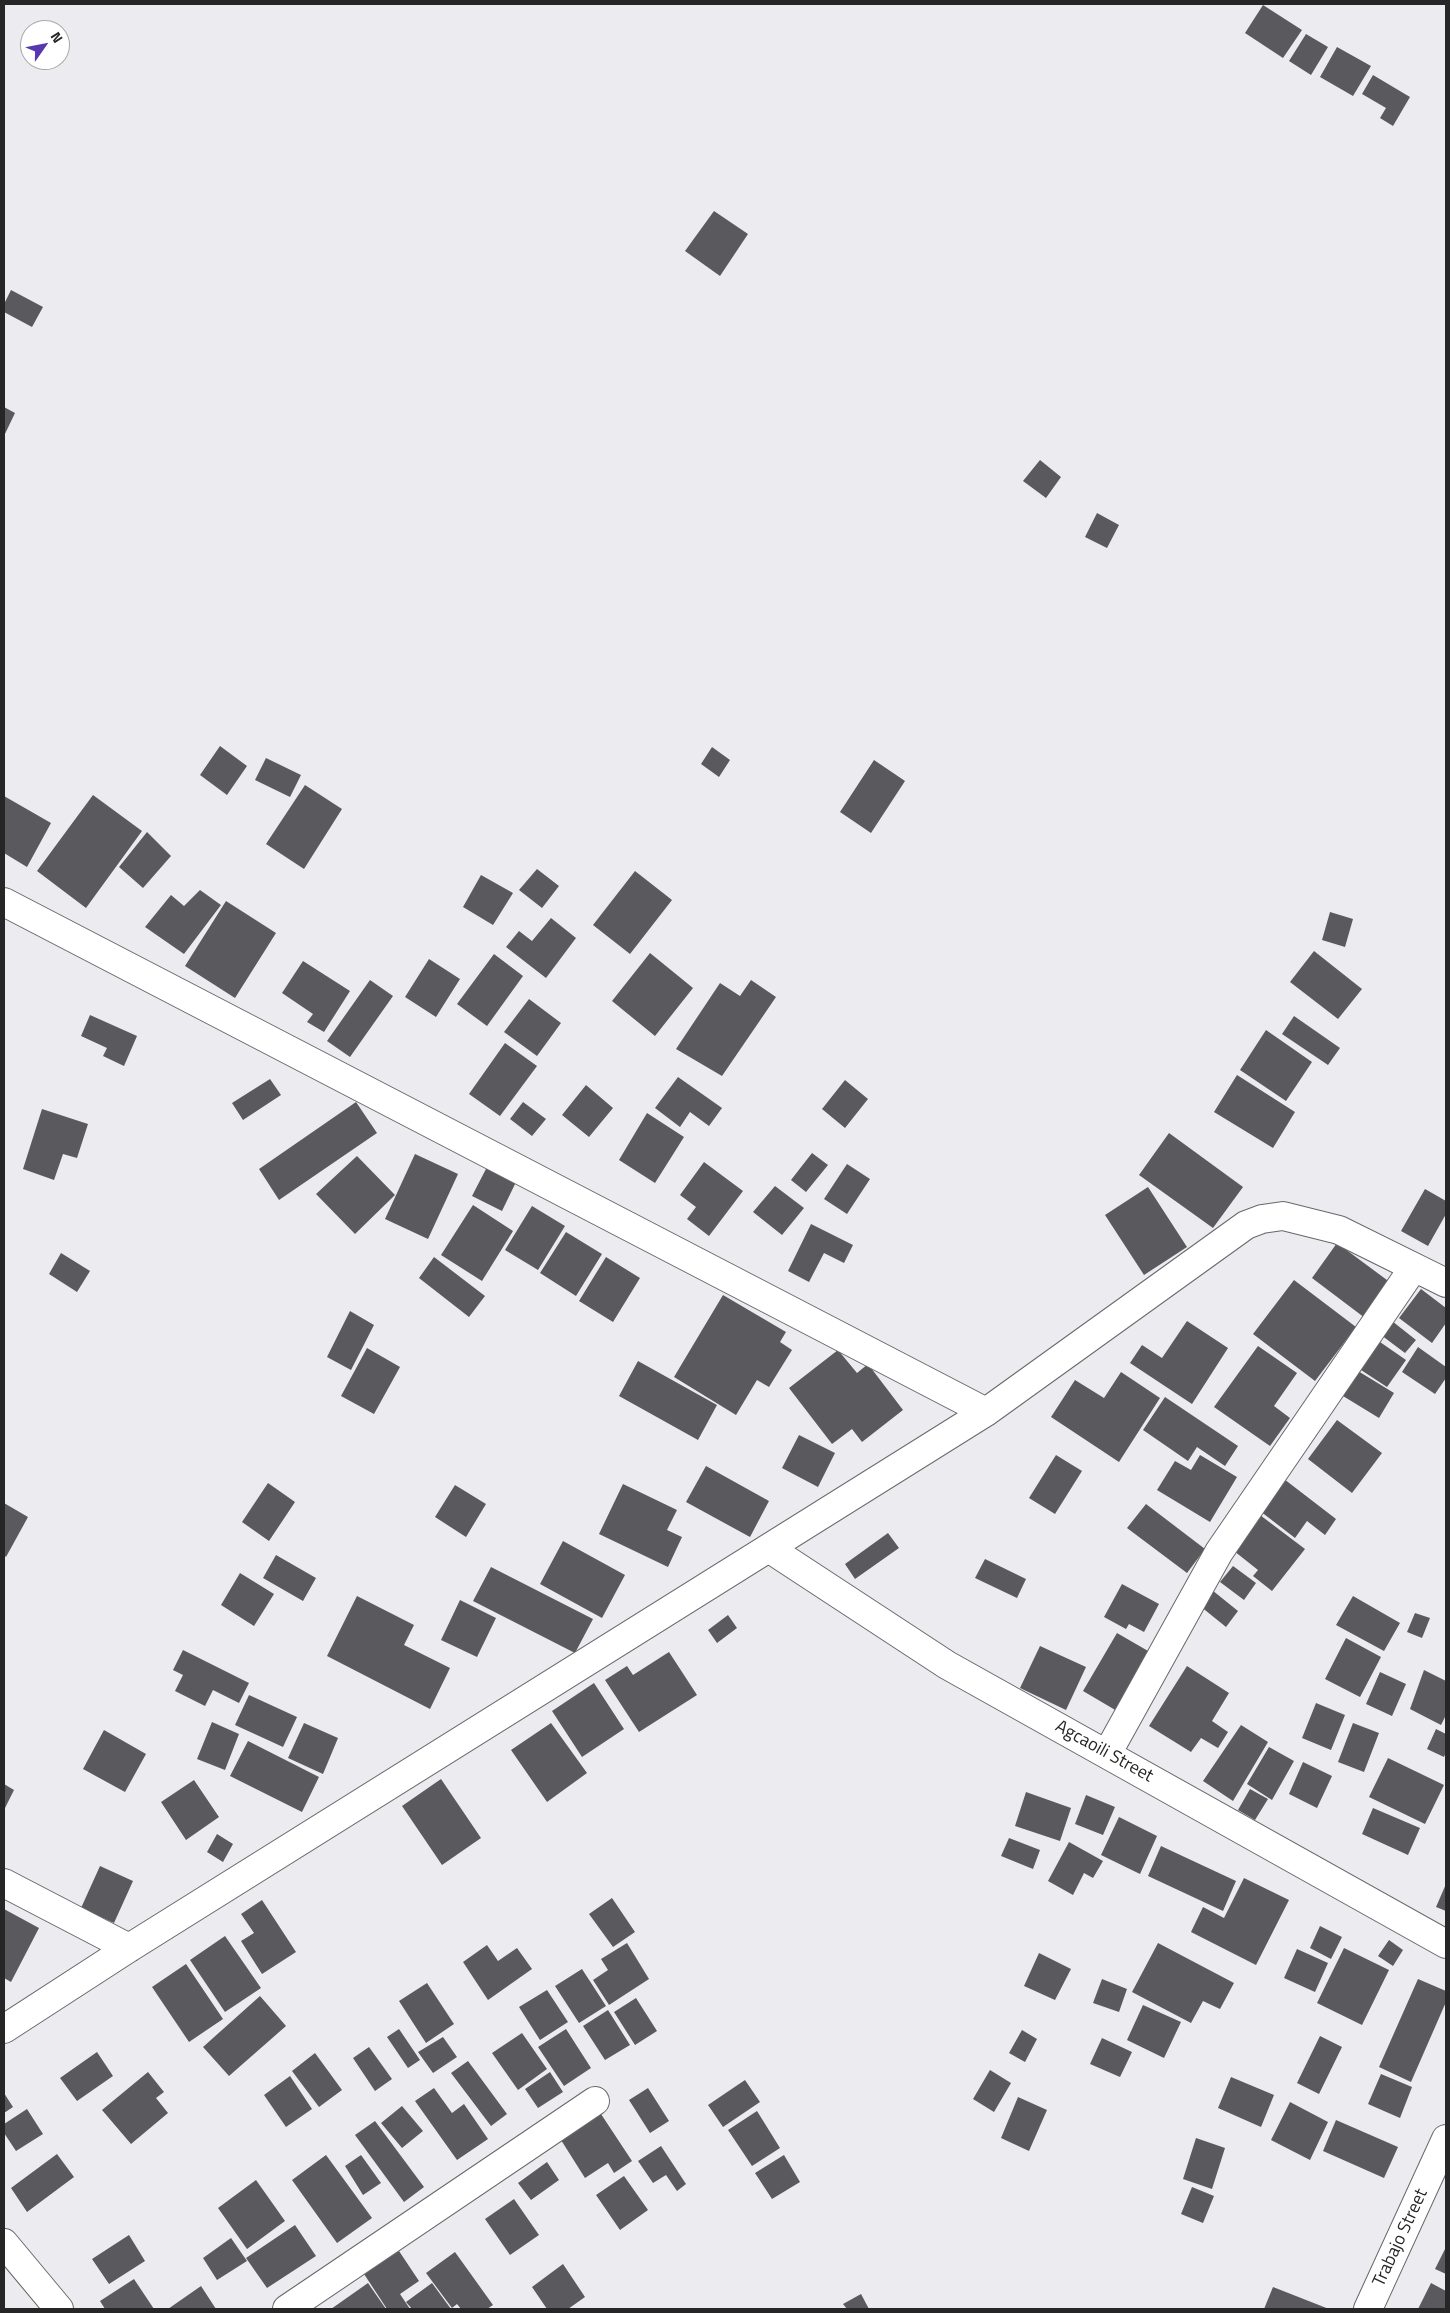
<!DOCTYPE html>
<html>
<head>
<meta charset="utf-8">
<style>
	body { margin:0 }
	#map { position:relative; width:1450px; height:2313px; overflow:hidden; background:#ececf0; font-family:"Titillium Web",sans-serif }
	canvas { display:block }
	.frame { position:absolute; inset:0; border:5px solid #262627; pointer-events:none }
	.north { position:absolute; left:20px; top:20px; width:50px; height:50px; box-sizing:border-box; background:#fff; border:1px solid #a8a8a9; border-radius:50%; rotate:57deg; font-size:14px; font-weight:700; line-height:20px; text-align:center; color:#262627 }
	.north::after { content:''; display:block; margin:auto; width:18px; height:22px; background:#5937af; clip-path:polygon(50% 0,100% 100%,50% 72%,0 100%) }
</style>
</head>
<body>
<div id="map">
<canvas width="1450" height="2313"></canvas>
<div class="frame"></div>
<div class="north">N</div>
</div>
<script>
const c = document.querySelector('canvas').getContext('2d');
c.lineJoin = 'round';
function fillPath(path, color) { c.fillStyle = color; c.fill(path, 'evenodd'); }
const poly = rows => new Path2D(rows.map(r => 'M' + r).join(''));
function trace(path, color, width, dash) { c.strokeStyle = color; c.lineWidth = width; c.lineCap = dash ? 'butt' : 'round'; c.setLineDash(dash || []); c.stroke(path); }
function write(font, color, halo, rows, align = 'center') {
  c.font = font + ' "Titillium Web",sans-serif'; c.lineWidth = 5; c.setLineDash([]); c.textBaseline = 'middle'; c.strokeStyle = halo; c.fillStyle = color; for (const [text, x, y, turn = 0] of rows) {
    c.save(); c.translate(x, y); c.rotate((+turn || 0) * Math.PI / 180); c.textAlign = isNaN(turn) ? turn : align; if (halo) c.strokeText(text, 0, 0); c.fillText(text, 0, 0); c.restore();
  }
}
fillPath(poly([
	[1263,5,1302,30,1283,58,1245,33],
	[1306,34,1328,47,1311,75,1289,61],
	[1337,47,1371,66,1353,96,1320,77],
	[1373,75,1410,97,1393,126,1380,118,1386,108,1362,94],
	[714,211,748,234,720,276,685,251],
	[11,290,43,307,32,327,4,312,4,304],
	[4,407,15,413,4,436],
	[1040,460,1061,477,1046,498,1023,481],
	[1097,513,1119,525,1107,548,1085,537],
	[220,746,247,766,227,795,200,775],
	[712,747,730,760,719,777,701,764],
	[266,758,301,775,290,797,255,780],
	[874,760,905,781,871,833,840,812],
	[305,785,342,809,304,869,266,844],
	[93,795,142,831,86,908,37,871],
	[4,796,51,823,27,867,4,853],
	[147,832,171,856,143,888,119,867],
	[537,869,559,886,542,908,519,890],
	[635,871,672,900,630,954,593,925],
	[481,875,513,893,493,925,463,907],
	[200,890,221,905,184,954,145,927,171,895,184,906],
	[226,901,276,933,235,998,185,966],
	[1330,912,1353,919,1345,947,1322,940],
	[551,918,576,938,546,978,506,947,519,931,532,941],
	[1314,951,1362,989,1338,1019,1290,982],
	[650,953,693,988,655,1036,612,1001],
	[494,954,523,976,487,1026,457,1004],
	[429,959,460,979,436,1017,405,997],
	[303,961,350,991,324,1032,307,1022,313,1014,282,993],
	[370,980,393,996,350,1057,327,1041],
	[751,980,776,997,722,1076,676,1049,720,983,740,996],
	[529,999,561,1023,537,1056,504,1032],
	[90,1015,137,1036,124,1066,103,1056,107,1048,81,1036],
	[1294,1016,1340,1048,1328,1065,1282,1034],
	[1266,1030,1312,1062,1286,1101,1240,1070],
	[505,1043,537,1066,500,1116,469,1094],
	[1237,1075,1295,1112,1273,1148,1214,1112],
	[678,1077,722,1108,709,1126,690,1112,680,1127,655,1108],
	[270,1079,281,1095,243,1120,232,1103],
	[845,1080,868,1099,845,1128,822,1109],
	[586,1085,613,1108,589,1137,562,1115],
	[356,1102,377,1133,279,1200,259,1169],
	[523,1102,546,1119,532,1136,510,1119],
	[42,1109,88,1124,77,1158,63,1154,54,1180,23,1169],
	[647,1113,684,1137,655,1183,619,1160],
	[1169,1133,1243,1187,1213,1228,1139,1175],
	[812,1153,828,1165,806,1192,791,1180],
	[415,1154,458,1174,428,1239,385,1219],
	[357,1156,395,1195,355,1234,316,1194],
	[704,1162,743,1191,709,1236,687,1219,696,1207,680,1195],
	[847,1164,870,1179,847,1214,824,1199],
	[487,1167,516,1182,502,1211,472,1196],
	[775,1186,804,1208,782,1235,753,1212],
	[1148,1187,1187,1247,1144,1275,1105,1215],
	[1425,1189,1446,1201,1446,1214,1428,1246,1401,1231],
	[473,1205,513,1231,482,1281,441,1255],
	[532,1206,565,1226,538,1270,505,1250],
	[811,1224,853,1245,844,1263,824,1253,809,1282,788,1271],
	[566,1232,602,1254,576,1296,540,1273],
	[1337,1243,1391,1283,1365,1318,1312,1278],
	[61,1253,90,1271,77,1292,49,1274],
	[434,1257,485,1296,469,1317,419,1278],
	[606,1257,640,1278,613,1322,579,1301],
	[1294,1280,1356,1327,1315,1381,1253,1334],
	[1421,1289,1446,1308,1446,1323,1432,1343,1399,1318],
	[723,1295,786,1332,780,1342,792,1350,769,1387,757,1380,736,1415,674,1377],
	[350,1311,374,1325,351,1370,327,1357],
	[1187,1321,1228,1348,1192,1404,1130,1363,1142,1345,1162,1358],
	[1392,1321,1416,1340,1405,1353,1381,1335],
	[1380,1342,1406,1360,1387,1387,1361,1370],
	[1258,1346,1297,1373,1274,1406,1290,1418,1270,1446,1214,1407],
	[1418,1347,1446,1367,1446,1378,1435,1394,1402,1372],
	[367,1348,400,1367,374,1414,341,1396],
	[838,1350,857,1373,868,1364,903,1410,862,1442,852,1429,832,1444,789,1388],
	[638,1361,717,1405,698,1440,619,1396],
	[1358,1371,1394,1393,1379,1418,1343,1396],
	[1121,1372,1160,1398,1119,1462,1051,1417,1075,1380,1104,1398],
	[1165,1397,1238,1446,1225,1466,1197,1447,1188,1461,1143,1430],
	[1337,1420,1382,1453,1352,1493,1308,1459],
	[799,1435,835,1453,818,1487,782,1468],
	[1056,1455,1082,1471,1055,1514,1029,1498],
	[1200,1455,1237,1477,1210,1522,1157,1490,1175,1461,1191,1470],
	[706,1466,769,1501,750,1537,686,1502],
	[1284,1479,1336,1519,1325,1535,1307,1521,1295,1538,1260,1511],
	[268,1483,295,1502,269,1541,242,1522],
	[623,1484,677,1510,667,1530,682,1537,668,1567,599,1534],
	[455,1485,486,1504,466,1537,435,1517],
	[4,1503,28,1517,6,1557,4,1555],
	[1146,1504,1205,1549,1187,1573,1127,1528],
	[1256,1512,1305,1549,1272,1591,1253,1576,1258,1570,1229,1547],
	[888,1533,899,1548,855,1579,845,1564],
	[563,1541,625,1575,602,1618,540,1584],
	[276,1555,316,1578,303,1601,263,1578],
	[985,1559,1026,1579,1017,1598,975,1578],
	[1233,1566,1256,1583,1244,1600,1220,1582],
	[491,1567,593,1619,575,1653,473,1601],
	[240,1573,274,1594,254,1626,221,1605],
	[1122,1584,1159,1604,1144,1632,1129,1624,1126,1629,1104,1617],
	[1212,1590,1238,1611,1226,1627,1200,1606],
	[357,1596,414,1625,404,1645,450,1668,430,1709,327,1656],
	[1353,1596,1400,1623,1384,1651,1336,1625],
	[460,1600,496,1618,477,1657,441,1640],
	[1415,1613,1430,1618,1422,1638,1407,1632],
	[728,1615,737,1628,717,1643,708,1630],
	[1117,1633,1155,1655,1122,1714,1083,1691],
	[1346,1638,1381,1657,1360,1697,1325,1679],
	[1040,1646,1086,1667,1066,1710,1020,1688],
	[183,1650,249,1683,239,1703,213,1690,205,1706,175,1691,183,1675,173,1670],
	[669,1652,697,1695,639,1732,605,1680,627,1666,633,1675],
	[1187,1666,1229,1693,1212,1721,1228,1732,1218,1748,1201,1738,1191,1752,1149,1726],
	[1424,1670,1446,1681,1446,1715,1441,1725,1410,1709],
	[1380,1672,1406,1684,1392,1716,1366,1704],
	[594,1683,624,1729,582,1757,552,1711],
	[249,1695,297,1717,283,1747,235,1725],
	[1316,1703,1345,1715,1331,1750,1302,1738],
	[212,1722,239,1734,225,1770,197,1759],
	[304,1723,338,1738,323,1774,288,1758],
	[551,1723,587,1773,547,1802,511,1750],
	[1353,1723,1379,1733,1364,1772,1338,1762],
	[1241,1725,1268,1742,1233,1801,1203,1781],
	[1436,1729,1446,1734,1446,1752,1444,1757,1427,1749],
	[104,1730,146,1754,125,1792,83,1769],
	[248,1741,319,1777,302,1812,230,1776],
	[1269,1747,1294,1761,1272,1800,1247,1784],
	[1388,1758,1444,1785,1425,1824,1369,1797],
	[1303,1762,1332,1776,1317,1808,1289,1794],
	[441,1779,481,1838,442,1865,402,1806],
	[194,1780,219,1817,186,1840,161,1802],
	[4,1784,14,1790,4,1810],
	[1250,1789,1268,1799,1255,1820,1238,1810],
	[1026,1792,1071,1808,1060,1841,1015,1826],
	[1086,1795,1115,1807,1103,1835,1075,1824],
	[1373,1808,1420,1828,1408,1855,1362,1834],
	[1119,1817,1157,1836,1140,1874,1101,1855],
	[217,1834,233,1844,223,1862,207,1852],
	[1009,1838,1040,1850,1033,1869,1001,1856],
	[1069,1842,1103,1861,1093,1878,1084,1873,1073,1895,1048,1881],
	[1161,1846,1236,1881,1223,1911,1148,1876],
	[100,1866,133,1881,114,1923,81,1908],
	[1244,1878,1289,1900,1256,1965,1191,1932,1203,1907,1224,1918],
	[1446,1884,1446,1911,1436,1907],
	[612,1898,635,1932,613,1947,589,1914],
	[262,1900,296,1952,262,1974,241,1941,254,1933,241,1914],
	[4,1909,39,1928,11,1982,4,1978],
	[1320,1926,1342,1937,1331,1959,1310,1948],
	[225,1936,261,1988,225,2012,190,1960],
	[1389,1940,1403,1950,1393,1966,1378,1956],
	[627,1943,649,1979,609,2005,593,1980,608,1970,601,1959],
	[1158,1943,1234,1983,1220,2009,1203,2001,1191,2023,1132,1992],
	[487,1945,498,1961,517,1948,532,1969,488,2000,463,1962],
	[1344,1948,1389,1970,1362,2025,1317,2003],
	[1297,1949,1328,1963,1315,1992,1284,1978],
	[1039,1953,1071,1969,1055,2000,1024,1986],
	[186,1964,223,2019,189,2042,152,1987],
	[582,1969,606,2006,579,2023,555,1986],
	[1102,1979,1127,1989,1119,2012,1093,2003],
	[1418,1979,1446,1991,1446,2002,1411,2082,1379,2067],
	[427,1983,454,2024,426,2043,399,2001],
	[547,1990,568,2022,540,2040,519,2007],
	[260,1996,286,2026,229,2076,203,2047],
	[636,1998,657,2031,635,2045,614,2012],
	[1143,2005,1181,2022,1164,2058,1127,2040],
	[608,2010,630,2045,605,2060,583,2026],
	[399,2029,420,2060,408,2068,387,2037],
	[566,2029,591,2068,564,2086,538,2047],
	[1022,2030,1037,2039,1025,2062,1009,2053],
	[522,2033,547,2069,518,2090,492,2053],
	[1320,2036,1342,2047,1319,2094,1297,2083],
	[443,2037,457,2057,433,2073,418,2052],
	[1102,2038,1132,2052,1120,2077,1090,2064],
	[369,2047,392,2079,375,2091,353,2058],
	[97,2052,113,2076,77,2101,60,2078],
	[315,2053,342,2090,319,2107,292,2071],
	[468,2061,507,2114,491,2126,451,2073],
	[990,2070,1011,2083,994,2112,973,2099],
	[148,2072,164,2092,156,2098,168,2113,131,2144,102,2110],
	[550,2072,563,2092,538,2108,525,2089],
	[1381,2074,1412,2087,1400,2118,1368,2104],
	[290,2076,312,2109,286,2127,264,2095],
	[1231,2077,1274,2095,1261,2127,1218,2108],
	[745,2080,760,2102,723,2127,708,2105],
	[434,2088,452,2113,464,2104,488,2139,457,2160,415,2101],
	[648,2088,669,2121,650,2133,629,2100],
	[4,2093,13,2107,4,2113],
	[1018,2097,1047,2110,1029,2151,1001,2138],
	[1290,2102,1328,2122,1310,2160,1271,2140],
	[402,2106,423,2131,402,2148,381,2123],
	[27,2109,43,2134,16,2151,4,2133,4,2124],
	[757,2111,780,2148,752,2166,728,2130],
	[601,2114,632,2161,614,2173,608,2163,585,2178,561,2140],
	[1336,2120,1398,2147,1384,2178,1323,2151],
	[375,2121,424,2187,404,2202,355,2135],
	[1196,2138,1225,2148,1212,2189,1183,2179],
	[661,2146,686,2184,677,2191,666,2175,653,2183,638,2161],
	[57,2154,74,2177,27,2212,11,2188],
	[326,2155,372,2218,337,2243,292,2180],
	[361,2155,381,2183,363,2195,345,2166],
	[784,2155,800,2182,772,2199,755,2173],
	[547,2162,559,2180,531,2200,518,2183],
	[624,2176,648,2210,620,2230,596,2195],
	[256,2180,285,2221,247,2249,218,2208],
	[1192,2187,1214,2196,1203,2223,1181,2214],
	[514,2199,539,2235,510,2255,485,2219],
	[295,2225,316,2256,267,2288,246,2258],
	[129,2235,145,2261,109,2284,92,2259],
	[231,2238,247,2261,217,2280,203,2258],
	[1446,2247,1446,2274,1435,2269],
	[399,2251,419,2281,400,2294,410,2309,387,2309,364,2274],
	[455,2252,493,2305,487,2309,461,2309,457,2304,452,2308,426,2273],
	[563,2264,585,2297,568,2309,547,2309,532,2287],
	[134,2279,154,2309,105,2309,100,2301],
	[368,2283,386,2309,331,2309],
	[432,2283,451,2309,412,2309,406,2302],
	[1431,2283,1446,2291,1446,2309,1418,2309],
	[201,2286,216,2309,168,2309],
	[1273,2287,1329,2309,1264,2309],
	[861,2294,869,2309,847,2309,843,2304]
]), '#5a595d');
const minor = poly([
	[4,902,986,1412],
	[770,1549,947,1665,1446,1944],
	[1107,1754,1219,1552,1414,1267],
	[4,1883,129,1948],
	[4,2029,129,1948,986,1412,1246,1225,1262,1219,1283,1216,1339,1230,1446,1283],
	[4,2243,59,2309],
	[287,2309,595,2101],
	[1368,2309,1446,2139]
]);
trace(minor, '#68686b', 30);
trace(minor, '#fff', 28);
write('18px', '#262627', '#fff', [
	["Agcaoili Street",1104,1752,29],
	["Trabajo Street",1401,2238,-65]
]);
</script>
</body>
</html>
